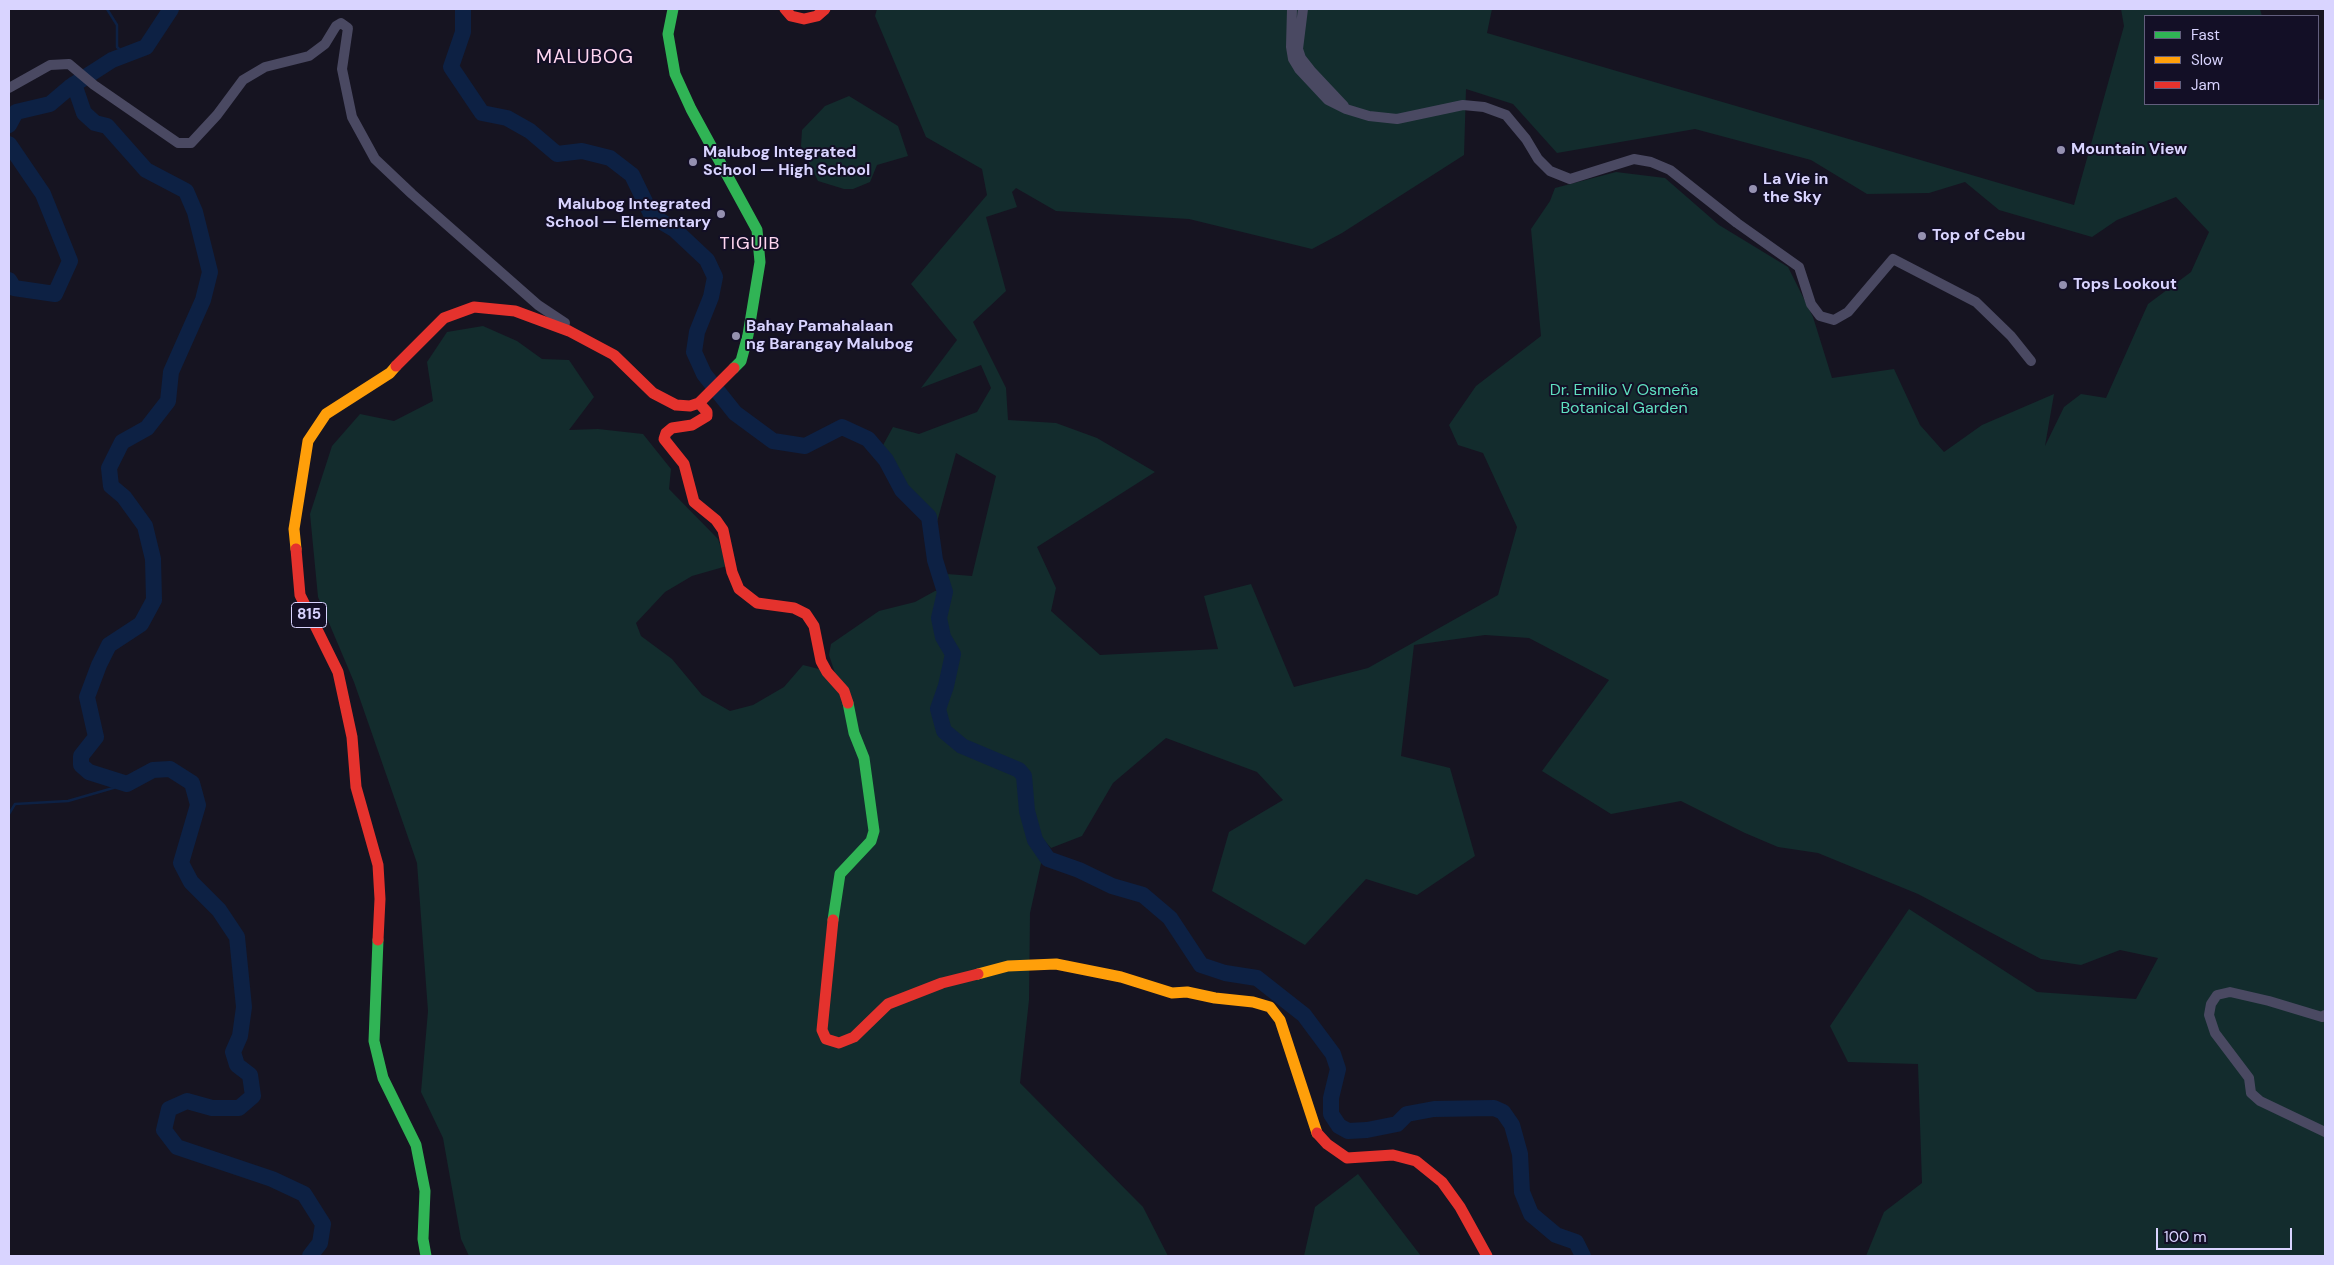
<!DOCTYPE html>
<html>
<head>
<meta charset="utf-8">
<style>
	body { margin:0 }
	#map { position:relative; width:2334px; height:1265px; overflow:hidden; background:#161421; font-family:"DM Sans",sans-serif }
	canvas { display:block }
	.frame { position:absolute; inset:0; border:10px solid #d9d4ff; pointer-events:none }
	.legend { position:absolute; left:2144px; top:15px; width:175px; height:90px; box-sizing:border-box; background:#130f26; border:1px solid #625e7d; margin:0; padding:6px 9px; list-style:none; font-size:15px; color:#d9d4ff }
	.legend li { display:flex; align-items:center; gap:10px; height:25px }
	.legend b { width:25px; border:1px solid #625e7d }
	.scale { position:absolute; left:2156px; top:1228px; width:136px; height:22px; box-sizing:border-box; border:2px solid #d9d4ff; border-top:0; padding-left:6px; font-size:15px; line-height:18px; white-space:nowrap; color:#d9d4ff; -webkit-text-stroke:4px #130f26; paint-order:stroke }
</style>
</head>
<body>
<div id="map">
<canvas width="2334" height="1265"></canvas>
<div class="frame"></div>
<ul class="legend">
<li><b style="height:6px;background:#30b455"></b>Fast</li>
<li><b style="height:6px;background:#ff9f0a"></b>Slow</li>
<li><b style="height:6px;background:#e5322d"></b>Jam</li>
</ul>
<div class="scale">100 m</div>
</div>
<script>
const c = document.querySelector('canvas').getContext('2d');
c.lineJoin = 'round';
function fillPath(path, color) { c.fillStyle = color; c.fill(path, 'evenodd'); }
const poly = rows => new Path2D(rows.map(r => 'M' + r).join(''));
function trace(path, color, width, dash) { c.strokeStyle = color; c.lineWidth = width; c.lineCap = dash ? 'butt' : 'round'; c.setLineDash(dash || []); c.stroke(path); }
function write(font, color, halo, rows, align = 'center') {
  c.font = font + ' "DM Sans",sans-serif'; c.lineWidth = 4; c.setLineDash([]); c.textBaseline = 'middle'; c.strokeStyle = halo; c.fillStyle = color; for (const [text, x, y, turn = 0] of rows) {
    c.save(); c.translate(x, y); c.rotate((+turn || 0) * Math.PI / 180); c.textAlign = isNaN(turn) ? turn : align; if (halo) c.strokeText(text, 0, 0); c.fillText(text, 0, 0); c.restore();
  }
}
fillPath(poly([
	[877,9,1492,9,1487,33,2074,205,2124,26,2121,9,2260,9,2262,16,2145,16,2145,104,2318,104,2318,99,2325,100,2325,1256,1866,1256,1884,1212,1922,1183,1918,1064,1848,1062,1830,1026,1909,909,2037,992,2136,999,2158,958,2120,950,2081,965,2041,959,1918,894,1818,853,1778,847,1745,833,1681,801,1611,814,1542,771,1609,680,1529,638,1485,635,1414,645,1401,756,1450,768,1475,856,1417,895,1366,879,1305,945,1212,891,1229,832,1283,800,1257,772,1166,738,1113,783,1082,836,1051,848,1042,838,1035,825,1029,776,1020,766,963,739,948,728,943,716,953,684,959,653,948,636,945,617,951,590,947,574,972,576,996,476,956,453,937,522,905,488,894,460,882,447,893,427,919,434,977,412,991,388,981,365,921,388,957,340,911,284,987,195,982,169,926,137,875,16],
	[1466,89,1513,104,1557,153,1695,129,1811,160,1867,194,1929,193,1965,182,1999,210,2092,237,2117,220,2176,197,2209,232,2191,272,2148,304,2106,398,2081,394,2064,407,2045,446,2054,394,1982,425,1944,452,1920,425,1894,369,1832,378,1813,317,1788,267,1719,225,1665,178,1616,172,1555,188,1550,201,1531,229,1541,336,1476,386,1449,425,1458,445,1483,453,1517,527,1498,595,1368,668,1294,687,1251,584,1204,596,1218,649,1100,655,1051,611,1056,588,1037,547,1155,472,1097,438,1056,423,1008,420,1006,388,973,322,1006,291,986,217,1017,207,1012,192,1016,188,1056,211,1189,219,1312,249,1342,233,1464,155],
	[849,96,898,126,908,156,877,165,870,182,853,189,844,189,818,181,801,146,802,130,825,106],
	[483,326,517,341,542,359,569,360,594,397,569,430,598,429,643,434,671,469,669,489,718,539,727,566,692,576,665,592,636,623,641,636,672,659,702,695,730,711,753,705,784,687,803,665,835,673,829,655,831,644,879,611,915,602,935,591,942,591,936,619,938,640,950,655,934,709,941,732,962,747,1004,769,1017,772,1021,776,1023,811,1031,835,1042,859,1030,913,1029,1000,1020,1083,1143,1207,1168,1256,469,1256,461,1239,443,1138,421,1092,428,1011,417,863,354,682,318,597,310,514,332,446,360,414,394,421,433,401,427,362,447,332],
	[1358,1174,1421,1256,1304,1256,1315,1207]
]), '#132c2d');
trace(poly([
	[107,9,117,25,117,47,125,55],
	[9,814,15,804,68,801,127,784]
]), '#0d2144', 2.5);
trace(poly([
	[463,9,463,32,451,67,482,113,507,118,530,131,557,154,582,151,610,158,632,175,652,216,674,229,707,260,715,277,711,297,697,332,694,352,704,374,735,413,773,441,805,446,842,427,868,439,886,460,902,490,929,517,935,560,945,592,939,618,943,637,953,654,946,686,938,709,944,731,962,746,1019,770,1024,776,1027,811,1035,840,1048,859,1079,870,1112,886,1143,895,1170,918,1201,965,1225,973,1257,978,1304,1015,1333,1054,1338,1069,1331,1098,1331,1114,1339,1126,1348,1131,1367,1130,1397,1124,1407,1114,1434,1109,1494,1108,1503,1112,1512,1125,1520,1154,1522,1192,1531,1214,1556,1235,1576,1242,1583,1256],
	[74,84,84,113,95,123,107,126,146,170,186,191,195,212,210,272,203,300,171,372,168,401,147,428,122,442,109,468,111,486,124,497,145,526,153,559,154,600,141,624,109,645,99,665,87,697,96,737,81,756,81,765,89,772,127,784,153,770,170,769,192,783,198,805,181,863,191,882,219,910,237,937,244,1007,240,1036,233,1052,237,1065,250,1075,253,1096,239,1108,212,1108,187,1101,169,1109,164,1130,177,1147,272,1179,304,1194,323,1224,320,1243,310,1256],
	[9,125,16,112,50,104,70,87,112,60,146,47,171,9],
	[9,144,43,194,70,261,55,294,14,288,9,280]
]), '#0d2144', 16);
trace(poly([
	[1292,9,1291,47,1293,59,1299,69,1328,100,1346,109,1369,116,1397,119,1463,105,1484,107,1506,115,1526,139,1538,159,1550,171,1570,179,1634,159,1651,162,1670,170,1737,223,1799,267,1811,304,1820,316,1834,320,1848,312,1893,259,1976,302,2011,336,2031,361],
	[1303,9,1298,49,1301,58,1312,72,1344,106],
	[9,88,50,65,69,64,94,85,178,143,191,143,217,115,243,80,265,67,309,56,325,44,336,26,341,23,348,28,342,69,352,117,375,159,412,194,538,305,565,323],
	[2325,1015,2322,1017,2269,1001,2230,992,2217,995,2211,1004,2209,1015,2215,1033,2249,1078,2251,1093,2260,1101,2325,1132]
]), '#4a4962', 10);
trace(poly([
	[673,9,668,34,675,74,691,109,757,230,760,262,748,335,741,361,734,368],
	[833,920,840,874,871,841,874,831,864,758,854,733,848,703],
	[378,940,374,1041,383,1078,416,1145,425,1191,423,1239,426,1256]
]), '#30b455', 11);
trace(poly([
	[296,549,294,529,308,441,326,414,390,373,396,366],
	[978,974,1008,966,1056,964,1121,977,1172,993,1187,992,1215,998,1253,1002,1270,1007,1280,1020,1317,1133]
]), '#ff9f0a', 11);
trace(poly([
	[785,9,791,16,804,19,817,16,825,9],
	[396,366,444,318,474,307,515,311,569,331,614,355,653,393,676,405,690,406,699,403,734,368],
	[699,403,707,412,707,416,692,425,672,428,666,433,664,439,684,464,694,502,716,520,723,530,732,572,739,589,757,603,794,608,806,614,814,626,821,661,827,672,844,691,848,703],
	[296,549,300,595,338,672,352,737,356,787,378,865,380,899,378,940],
	[833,920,822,1030,826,1039,839,1043,854,1037,888,1004,942,983,978,974],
	[1317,1133,1327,1144,1347,1158,1393,1155,1416,1161,1442,1182,1460,1207,1487,1256]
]), '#e5322d', 11);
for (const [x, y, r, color] of [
	[2061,150,5,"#9591b1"],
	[693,162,5,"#9591b1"],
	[1753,189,5,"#9591b1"],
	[721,214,5,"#9591b1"],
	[1922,236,5,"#9591b1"],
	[2063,285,5,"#9591b1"],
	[736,336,5,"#9591b1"]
]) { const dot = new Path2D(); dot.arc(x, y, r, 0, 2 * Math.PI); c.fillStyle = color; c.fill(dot); trace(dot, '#130f26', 2); }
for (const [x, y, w] of [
	[309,615,35]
]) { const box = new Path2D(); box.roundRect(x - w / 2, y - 12.5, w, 25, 4); c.fillStyle = '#130f26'; c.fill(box); trace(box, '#d9d4ff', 1); }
write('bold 15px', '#d9d4ff', null, [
	["815",309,615]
]);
write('bold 16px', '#d9d4ff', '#130f26', [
	["Mountain View",2071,150],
	["Malubog Integrated",703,153],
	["School — High School",703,171],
	["La Vie in",1763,180],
	["the Sky",1763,198],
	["Malubog Integrated",711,205,"right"],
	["School — Elementary",711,223,"right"],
	["Top of Cebu",1932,236],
	["Tops Lookout",2073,285],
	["Bahay Pamahalaan",746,327],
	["ng Barangay Malubog",746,345]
], 'left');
write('16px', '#5fe0c0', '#130f26', [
	["Dr. Emilio V Osmeña",1624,391],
	["Botanical Garden",1624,409]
]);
c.letterSpacing = '1px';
write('18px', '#ffd6f0', '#130f26', [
	["TIGUIB",750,244]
]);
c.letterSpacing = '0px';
c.letterSpacing = '1px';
write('19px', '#ffd6f0', '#130f26', [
	["MALUBOG",585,58]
]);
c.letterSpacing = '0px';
</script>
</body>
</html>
